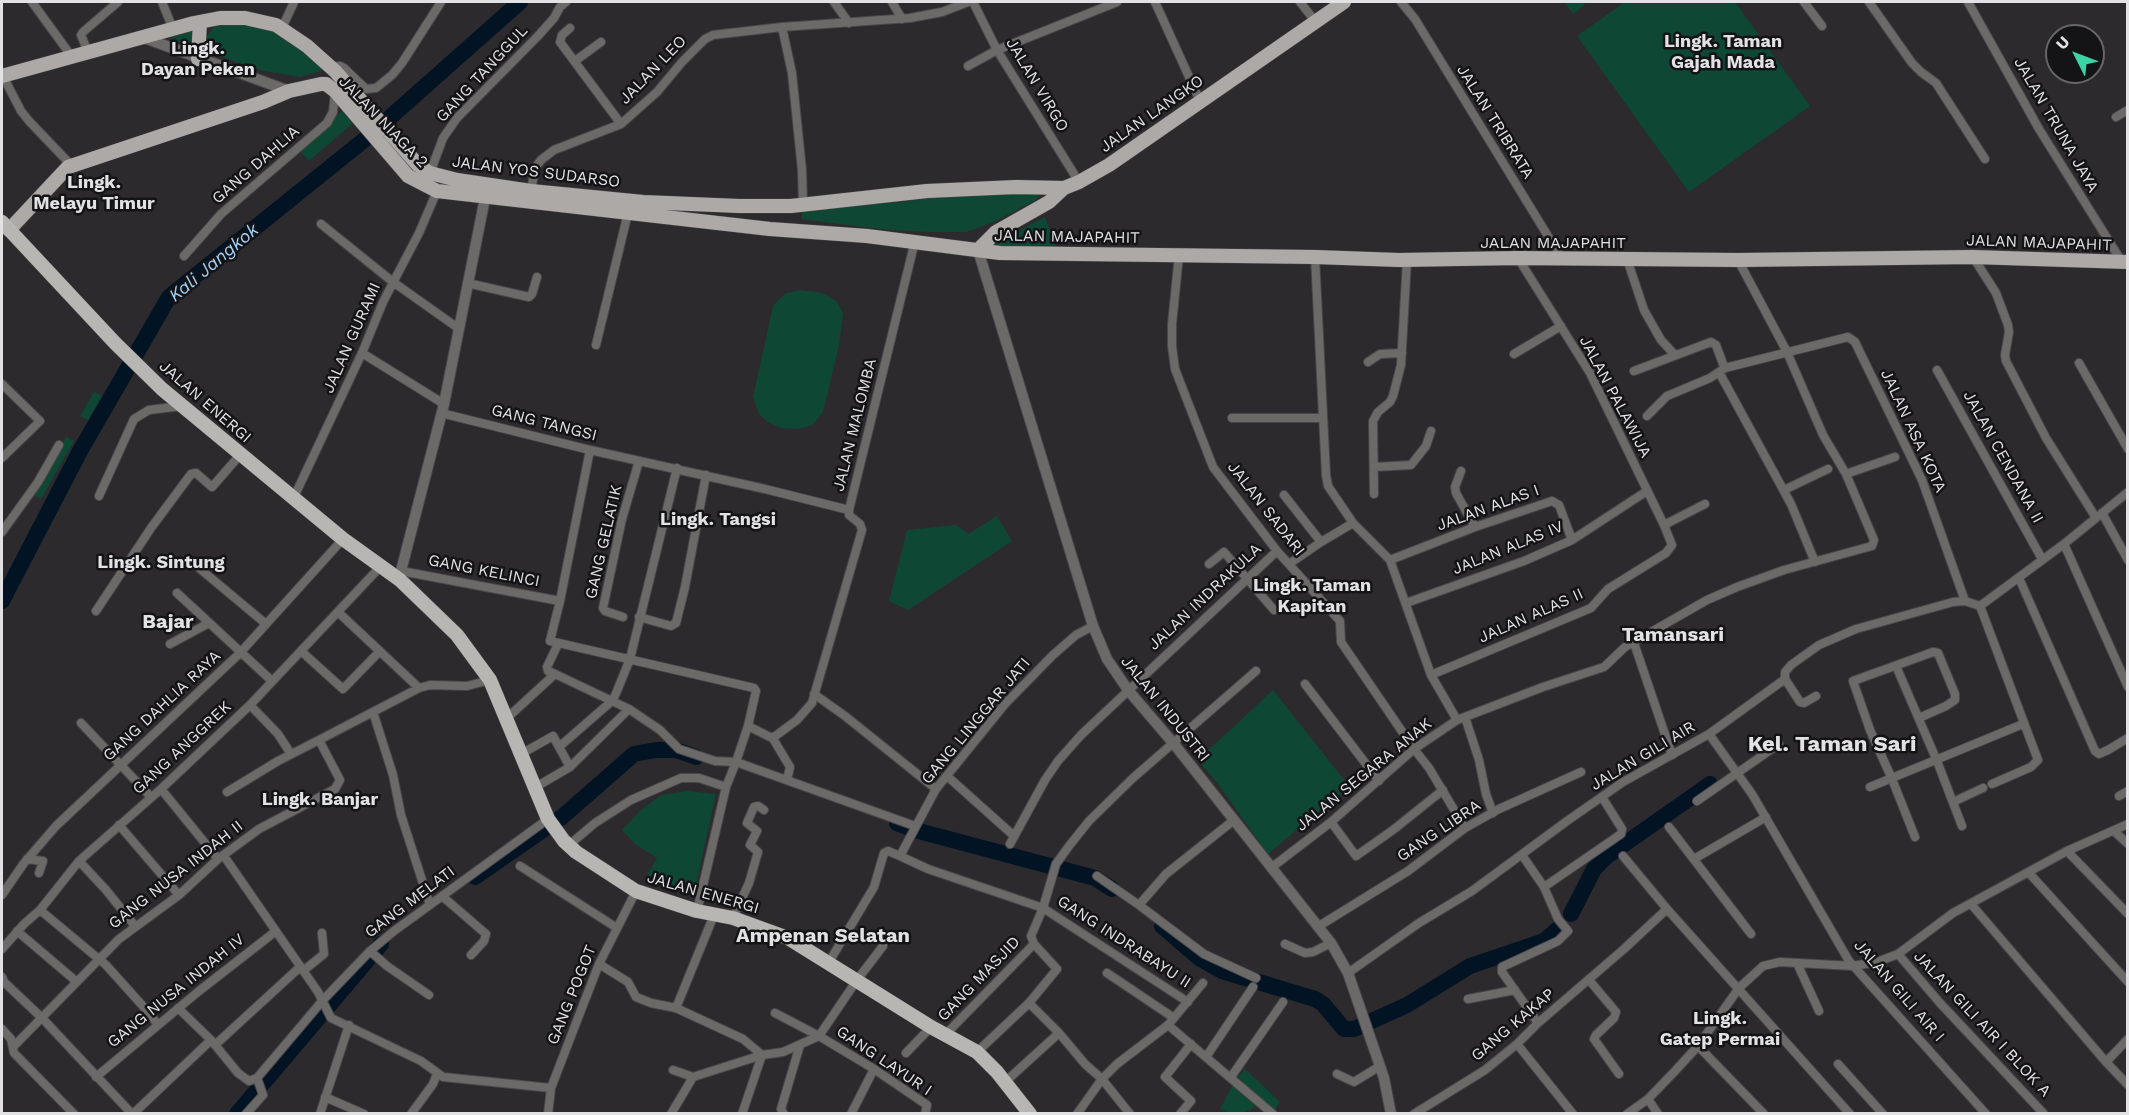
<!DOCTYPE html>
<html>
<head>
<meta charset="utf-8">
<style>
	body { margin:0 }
	#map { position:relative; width:2129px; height:1115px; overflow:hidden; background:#2c2a2d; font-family:"Work Sans",sans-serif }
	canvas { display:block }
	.frame { position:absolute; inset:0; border:3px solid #e2e1e3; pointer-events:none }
	.north { position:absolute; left:2045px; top:24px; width:60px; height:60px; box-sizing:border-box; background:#141315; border:2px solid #666567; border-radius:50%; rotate:312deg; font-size:16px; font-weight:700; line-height:24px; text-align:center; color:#e2e1e3 }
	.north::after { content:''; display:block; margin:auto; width:21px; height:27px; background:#3cd4a4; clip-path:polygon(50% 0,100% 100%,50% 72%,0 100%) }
</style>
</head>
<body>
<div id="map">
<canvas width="2129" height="1115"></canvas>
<div class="frame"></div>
<div class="north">U</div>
</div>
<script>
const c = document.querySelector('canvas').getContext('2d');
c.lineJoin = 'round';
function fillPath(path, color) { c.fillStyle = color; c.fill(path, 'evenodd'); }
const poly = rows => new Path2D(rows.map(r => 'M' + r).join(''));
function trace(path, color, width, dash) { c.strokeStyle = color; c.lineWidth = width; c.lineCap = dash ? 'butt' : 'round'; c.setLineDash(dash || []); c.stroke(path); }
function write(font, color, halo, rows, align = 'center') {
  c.font = font + ' "Work Sans",sans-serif'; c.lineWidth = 5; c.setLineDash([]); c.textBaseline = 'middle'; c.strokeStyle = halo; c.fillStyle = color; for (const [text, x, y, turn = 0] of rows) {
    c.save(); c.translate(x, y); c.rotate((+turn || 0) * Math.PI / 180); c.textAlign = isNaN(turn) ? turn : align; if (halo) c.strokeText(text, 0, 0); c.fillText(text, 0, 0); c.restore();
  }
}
fillPath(poly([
	[1564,2,1582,2,1585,5,1573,14],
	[1625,2,1735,2,1810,106,1689,192,1577,36],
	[241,24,256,26,279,33,323,66,321,71,300,77,264,71,212,54,206,46,207,36,215,26],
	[195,30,192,46,169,38],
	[342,111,353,123,309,161,299,150],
	[1039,192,1040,194,1036,200,996,221,966,232,930,232,879,229,801,219,802,211,842,206,903,202,945,196],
	[1045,217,1056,247,990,246],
	[801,290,822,293,836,301,843,313,839,345,823,412,813,425,799,429,782,428,769,423,759,414,753,397,773,306,786,293],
	[94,392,102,396,88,420,80,416],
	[66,437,74,441,41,499,34,495],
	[997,516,1012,541,908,610,889,601,907,530,956,525,968,534],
	[1273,690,1349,786,1268,854,1218,784,1198,760],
	[688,791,716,794,694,894,645,879,657,858,635,844,622,830,640,811,661,795],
	[1245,1069,1280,1102,1274,1111,1237,1078],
	[1233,1085,1256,1107,1243,1113,1229,1113,1220,1109]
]), '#0e4834');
trace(poly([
	[2,601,80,451,169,297,369,136,520,2],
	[897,823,915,830,1095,878,1112,889],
	[475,877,562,817,634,754,656,750,676,750,696,757],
	[1571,914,1594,869,1606,857,1710,784],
	[1162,926,1199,958,1222,971,1315,999,1323,1004,1344,1029,1354,1029,1407,1005,1470,966,1544,941,1559,928],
	[237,1114,381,944]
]), '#021424', 16);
const minor = poly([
	[32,2,72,57],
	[162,2,173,29],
	[834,2,849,23],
	[892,2,902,19],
	[973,2,997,50,1079,182],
	[1155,2,1200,101],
	[1300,2,1315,21],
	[1401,2,1415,19,1562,259],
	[1804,2,1822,26],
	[1869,2,1912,63,1921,72,1936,83,1985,159],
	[1968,2,2039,129,2122,262],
	[782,27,792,73,802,170,803,204],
	[282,28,294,2],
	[570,28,562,35,560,42,621,124],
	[88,52,81,35,83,32,118,2],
	[575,61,601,42],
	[968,66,997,50,1117,2],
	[331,67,340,66,344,68,366,89,376,88,392,75,402,63,441,2],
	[3,76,21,111,29,121,72,166],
	[2116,117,2128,110],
	[430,173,443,138,457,118,538,36,554,18,560,7,566,2],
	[531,191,535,168,541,160,554,150,621,124,657,92,682,62,705,39,713,35,782,27,910,18,942,12,968,2],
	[321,224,393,282,458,328],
	[1179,255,1172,324,1172,346,1175,369,1213,467,1277,551,1340,621,1341,642,1414,749,1429,768,1465,828],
	[184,256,221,214,327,123,333,112,335,92],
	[1315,257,1326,475,1328,486,1353,523,1390,560,1431,675,1457,720],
	[1973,257,1996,293,2008,325,2009,332,2005,355,2006,361,2046,438,2096,518],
	[1627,259,1644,310,1661,340,1674,354],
	[467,283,529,297,532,294,537,277],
	[596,345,628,213],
	[362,353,444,404],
	[1514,354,1561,326],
	[1368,362,1380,354,1402,353],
	[2079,363,2128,449],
	[1937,370,2042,559],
	[1634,371,1711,342,1716,345,1723,364],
	[1719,372,1791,504,1815,562],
	[2,384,40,421,2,458],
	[441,413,590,450,765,489,849,510,915,241],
	[1647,416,1667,396,1710,378,1725,368,1848,337,1851,339,1855,342,1922,480,1965,601],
	[1232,418,1323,418],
	[590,450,560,601,550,641,754,688,756,691,748,726,770,737,774,737,797,720,812,703,862,530,860,524,849,515,849,510],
	[1374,467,1411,465,1426,446,1431,431],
	[1461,471,1455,487,1456,493,1475,527],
	[1846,474,1895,457],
	[1784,490,1828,469],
	[1374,494,1373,421,1378,412,1390,402,1393,396,1401,365,1407,260],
	[1284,495,1321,542],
	[99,496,134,419,149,410,182,406],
	[294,497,362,353,383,302,419,233,437,191],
	[2102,513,2128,560],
	[1664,525,1705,504],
	[2,532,38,482,59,445],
	[2064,544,2128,687],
	[1390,560,1475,527,1552,501,1559,505,1572,540],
	[1209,564,1224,552,1274,610],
	[1289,564,1321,542,1353,523],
	[199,568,266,624],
	[401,571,560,601],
	[2019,578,2095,751,2099,754,2108,750,2128,738],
	[177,593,272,681],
	[1406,603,1524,561,1572,540,1647,491],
	[1980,606,2038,760,2031,767,1992,784],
	[96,611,151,528,191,474,196,473,212,487,240,455],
	[338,612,419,688],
	[623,617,605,611,603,608,622,519,639,461],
	[639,617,671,626,676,623,685,587,706,475],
	[1634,643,1672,755],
	[170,644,209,623],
	[301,651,343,689,380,651],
	[1896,666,1937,761,1962,826],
	[555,674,629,709,660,730,679,749,715,761,736,762,726,787,697,911],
	[1431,675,1591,608,1608,589,1666,553,1672,545,1664,525,1590,373,1518,258],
	[1785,679,1800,702,1804,703,1816,696],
	[1305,684,1379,781],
	[814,694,845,716,936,789],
	[250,705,278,734,291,754],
	[373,712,393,775,401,815,430,905],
	[1465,717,1479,760,1486,794,1493,813],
	[507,718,555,674,548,671,547,667,558,644],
	[81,723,151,797],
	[748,726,736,762,915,826],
	[1709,734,1752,794,1849,961,1986,1114],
	[772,737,790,767,787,780],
	[559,747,613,700,617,691,630,659,677,468],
	[521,754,553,736,570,767],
	[947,776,1013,835],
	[1870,787,2023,724],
	[534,788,570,767,629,709],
	[161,789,218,859],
	[227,792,278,761,319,740],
	[2119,796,2128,791],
	[1697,801,1779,744],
	[1953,802,1983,788],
	[1331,822,1356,856,1393,830,1443,790],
	[119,825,179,895],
	[1669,827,1751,934],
	[2114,831,2128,844],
	[1915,837,1892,779,1870,730,1853,681,1933,652,1938,653,1955,694,1955,700,1946,706,1919,718],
	[1010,844,1045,780,1058,761,1081,735,1277,551],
	[569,845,595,823,631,800,681,778,699,778,726,787],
	[2067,851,2128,914],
	[1522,855,1544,887,1558,919,1568,931,1558,941,1502,967,1502,972,1538,1023],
	[224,856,318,992,331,1018,421,1061,443,1077,551,1088],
	[900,856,928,869,1043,908,1188,1002],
	[1623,856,1667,909,1850,1114],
	[27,859,43,861,39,873],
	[1694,859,1766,817],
	[79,861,106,890,135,926],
	[520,866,617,928],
	[1271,868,1331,822,1414,749,1457,720,1543,687,1604,667,1625,647,1707,600,1737,587,1784,570,1872,546,1874,540,1846,474,1823,435,1787,352,1738,260],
	[2029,873,2128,982],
	[1097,876,1139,905,1166,874,1234,820],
	[1544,887,1621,834,1622,829,1602,797],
	[2,895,24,863,56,826,240,653,343,539],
	[442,896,486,934,484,941,471,955],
	[1971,904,2106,1062,2128,1085],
	[1139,905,1204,954,1256,978],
	[40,910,106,965,150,1014,158,1025],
	[733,918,749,883,758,852,750,845,757,831,747,823,754,807,758,806,764,810],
	[1319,926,1408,871,1465,828,1499,809,1581,772],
	[17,931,77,982],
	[1285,944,1305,953,1313,952,1331,943],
	[2,949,24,924,40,910,79,861,161,789,250,705,381,566],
	[370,951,387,966,429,995],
	[1898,954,1940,1003,2044,1114],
	[829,962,874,887,884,853,888,851,900,856,936,789,1005,704,1053,655,1076,635,1093,626],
	[1797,963,1819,1011],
	[599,964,628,982,636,997,651,1003,676,1008,743,1039,762,1055,693,1077,671,1114],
	[303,971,324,954,322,933],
	[1107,973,1174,1018],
	[1348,973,1419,923,1472,891,1567,821,1623,782,1709,734,1785,679,1785,672,1791,665,1819,645,1856,629,1953,602,1965,601,1980,606,2064,544,2128,492],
	[2,977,4,982,42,1018,132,1114],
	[1589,980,1616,1012,1614,1018,1596,1035,1594,1039,1619,1074],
	[1468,999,1515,990],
	[1029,1003,1059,1033,1085,1064,1102,1079,1130,1114],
	[178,1008,211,1040,238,1073,249,1081,257,1078],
	[676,1008,714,915],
	[775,1013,819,1036,874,1069,927,1105,925,1114],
	[1168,1025,1273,1114],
	[2,1029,11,1039,14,1053,74,1114],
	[945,1035,1034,944],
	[1517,1044,1573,1114],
	[215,1045,300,967],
	[1698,1046,1764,1114],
	[13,1047,119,939,179,895,218,859,259,829,335,789,340,780,319,740,419,688,430,685,467,686,490,680],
	[977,1052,1029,1003,1057,969,1034,944,1031,936,1043,908,1056,864,1069,846,1089,821,1133,778,1256,671],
	[906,1053,931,1027],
	[1206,1057,1253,987],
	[2106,1062,2128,1039],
	[1838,1064,1883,1114],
	[673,1070,693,1077],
	[1337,1074,1354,1082,1380,1066],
	[96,1077,199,991,276,931],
	[1231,1077,1283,1002],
	[257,1078,323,1000,370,951,394,931,548,819],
	[1005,1082,1059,1033],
	[325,1097,364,1114],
	[1648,1099,1658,1114],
	[133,1114,211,1040],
	[246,1114,263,1095,257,1078],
	[320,1114,349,1025],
	[411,1114,433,1084,437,1074],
	[548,1114,551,1088,578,1018,599,964,636,891],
	[742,1114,762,1055,783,1052,819,1036,857,980,883,946],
	[784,1114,781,1109,800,1045],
	[851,1114,874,1069],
	[1077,1114,1102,1079,1117,1064,1168,1025,1203,983],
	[1180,1114,1191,1101,1165,1077,1191,1044],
	[1414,1114,1485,1070,1517,1044,1538,1023,1624,949,1667,909],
	[1627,1114,1648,1099,1675,1071,1698,1046,1739,988,1763,966,1780,962,1853,966,1877,962,1898,954,1953,913,2067,851,2128,824]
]);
const tertiary = poly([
	[142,37,289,91],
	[978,250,1093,626,1107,659,1128,690,1174,744,1331,943,1348,973,1359,1005,1384,1078,1391,1114],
	[398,578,401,571,444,404,485,198]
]);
const primary = poly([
	[198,59,200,22],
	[2,76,194,23,220,18,245,18,276,25,307,46,335,71,418,165,430,173,457,180,531,191,643,202,739,206,791,206,927,191,1016,187,1064,188],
	[9,230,68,167,263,102,289,91,321,84,326,84,335,91,408,176,437,191,770,229,867,236,1000,253,1315,257,1399,260,1518,258,1738,260,1973,257,2128,262],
	[978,250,996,232,1049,202,1064,188,1079,182,1109,165,1344,2]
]);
const trunk = poly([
	[2,222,115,343,162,389,343,539,400,580,457,635,490,680,548,819,564,841,576,852,636,891,697,911,733,918,788,938,931,1027,977,1052,997,1072,1030,1114]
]);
trace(minor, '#49474a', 10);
trace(tertiary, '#49474a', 12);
trace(primary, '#49474a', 15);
trace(trunk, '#49474a', 15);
trace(minor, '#6c6a69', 8);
trace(tertiary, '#6c6a69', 10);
trace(primary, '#aca9a7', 14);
trace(trunk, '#b8b6b3', 14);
write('16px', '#e2e1e3', '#141315', [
	["JALAN LEO",653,70,-46],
	["GANG TANGGUL",482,74,-47],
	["JALAN VIRGO",1037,85,59],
	["JALAN LANGKO",1152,114,-35],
	["JALAN NIAGA 2",383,122,46],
	["JALAN TRIBRATA",1495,122,58],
	["JALAN TRUNA JAYA",2056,125,60],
	["GANG DAHLIA",256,165,-41],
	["JALAN YOS SUDARSO",536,172,7],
	["JALAN MAJAPAHIT",1067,237,1],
	["JALAN MAJAPAHIT",1553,243],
	["JALAN MAJAPAHIT",2039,243,2],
	["JALAN GURAMI",352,338,-66],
	["JALAN PALAWIJA",1615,397,62],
	["JALAN ENERGI",205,402,41],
	["GANG TANGSI",544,423,14],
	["JALAN MALOMBA",855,425,-76],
	["JALAN ASA KOTA",1913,431,65],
	["JALAN CENDANA II",2003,457,61],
	["JALAN ALAS I",1488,508,-20],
	["JALAN SADARI",1266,509,52],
	["GANG GELATIK",604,542,-77],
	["JALAN ALAS IV",1508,548,-22],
	["GANG KELINCI",484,571,11],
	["JALAN INDRAKULA",1205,597,-43],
	["JALAN ALAS II",1531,616,-24],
	["GANG DAHLIA RAYA",162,706,-43],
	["JALAN INDUSTRI",1165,709,51],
	["GANG LINGGAR JATI",976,721,-50],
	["GANG ANGGREK",182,748,-43],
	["JALAN GILI AIR",1643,756,-31],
	["JALAN SEGARA ANAK",1364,775,-39],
	["GANG LIBRA",1439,831,-34],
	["GANG NUSA INDAH II",176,875,-38],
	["JALAN ENERGI",703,893,16],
	["GANG MELATI",410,902,-37],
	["GANG INDRABAYU II",1124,942,33],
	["GANG MASJID",979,979,-46],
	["GANG NUSA INDAH IV",176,991,-39],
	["JALAN GILI AIR I",1899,991,49],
	["GANG POGOT",572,995,-68],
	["JALAN GILI AIR I BLOK A",1982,1024,47],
	["GANG KAKAP",1513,1025,-40],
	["GANG LAYUR I",884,1061,34]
]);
write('bold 18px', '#e2e1e3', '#141315', [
	["Lingk. Taman",1723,42],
	["Gajah Mada",1723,63],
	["Lingk.",198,49],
	["Dayan Peken",198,70],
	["Lingk.",94,183],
	["Melayu Timur",94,204],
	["Lingk. Tangsi",718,520],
	["Lingk. Sintung",161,563],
	["Lingk. Taman",1312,586],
	["Kapitan",1312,607],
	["Lingk. Banjar",320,800],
	["Lingk.",1720,1019],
	["Gatep Permai",1720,1040]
]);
write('italic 18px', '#a0d2fe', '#141315', [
	["Kali Jangkok",214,263,-40]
]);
write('bold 20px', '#e2e1e3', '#141315', [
	["Bajar",168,622],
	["Tamansari",1673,635],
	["Ampenan Selatan",823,936]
]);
write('bold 22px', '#e2e1e3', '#141315', [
	["Kel. Taman Sari",1832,745]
]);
</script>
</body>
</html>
